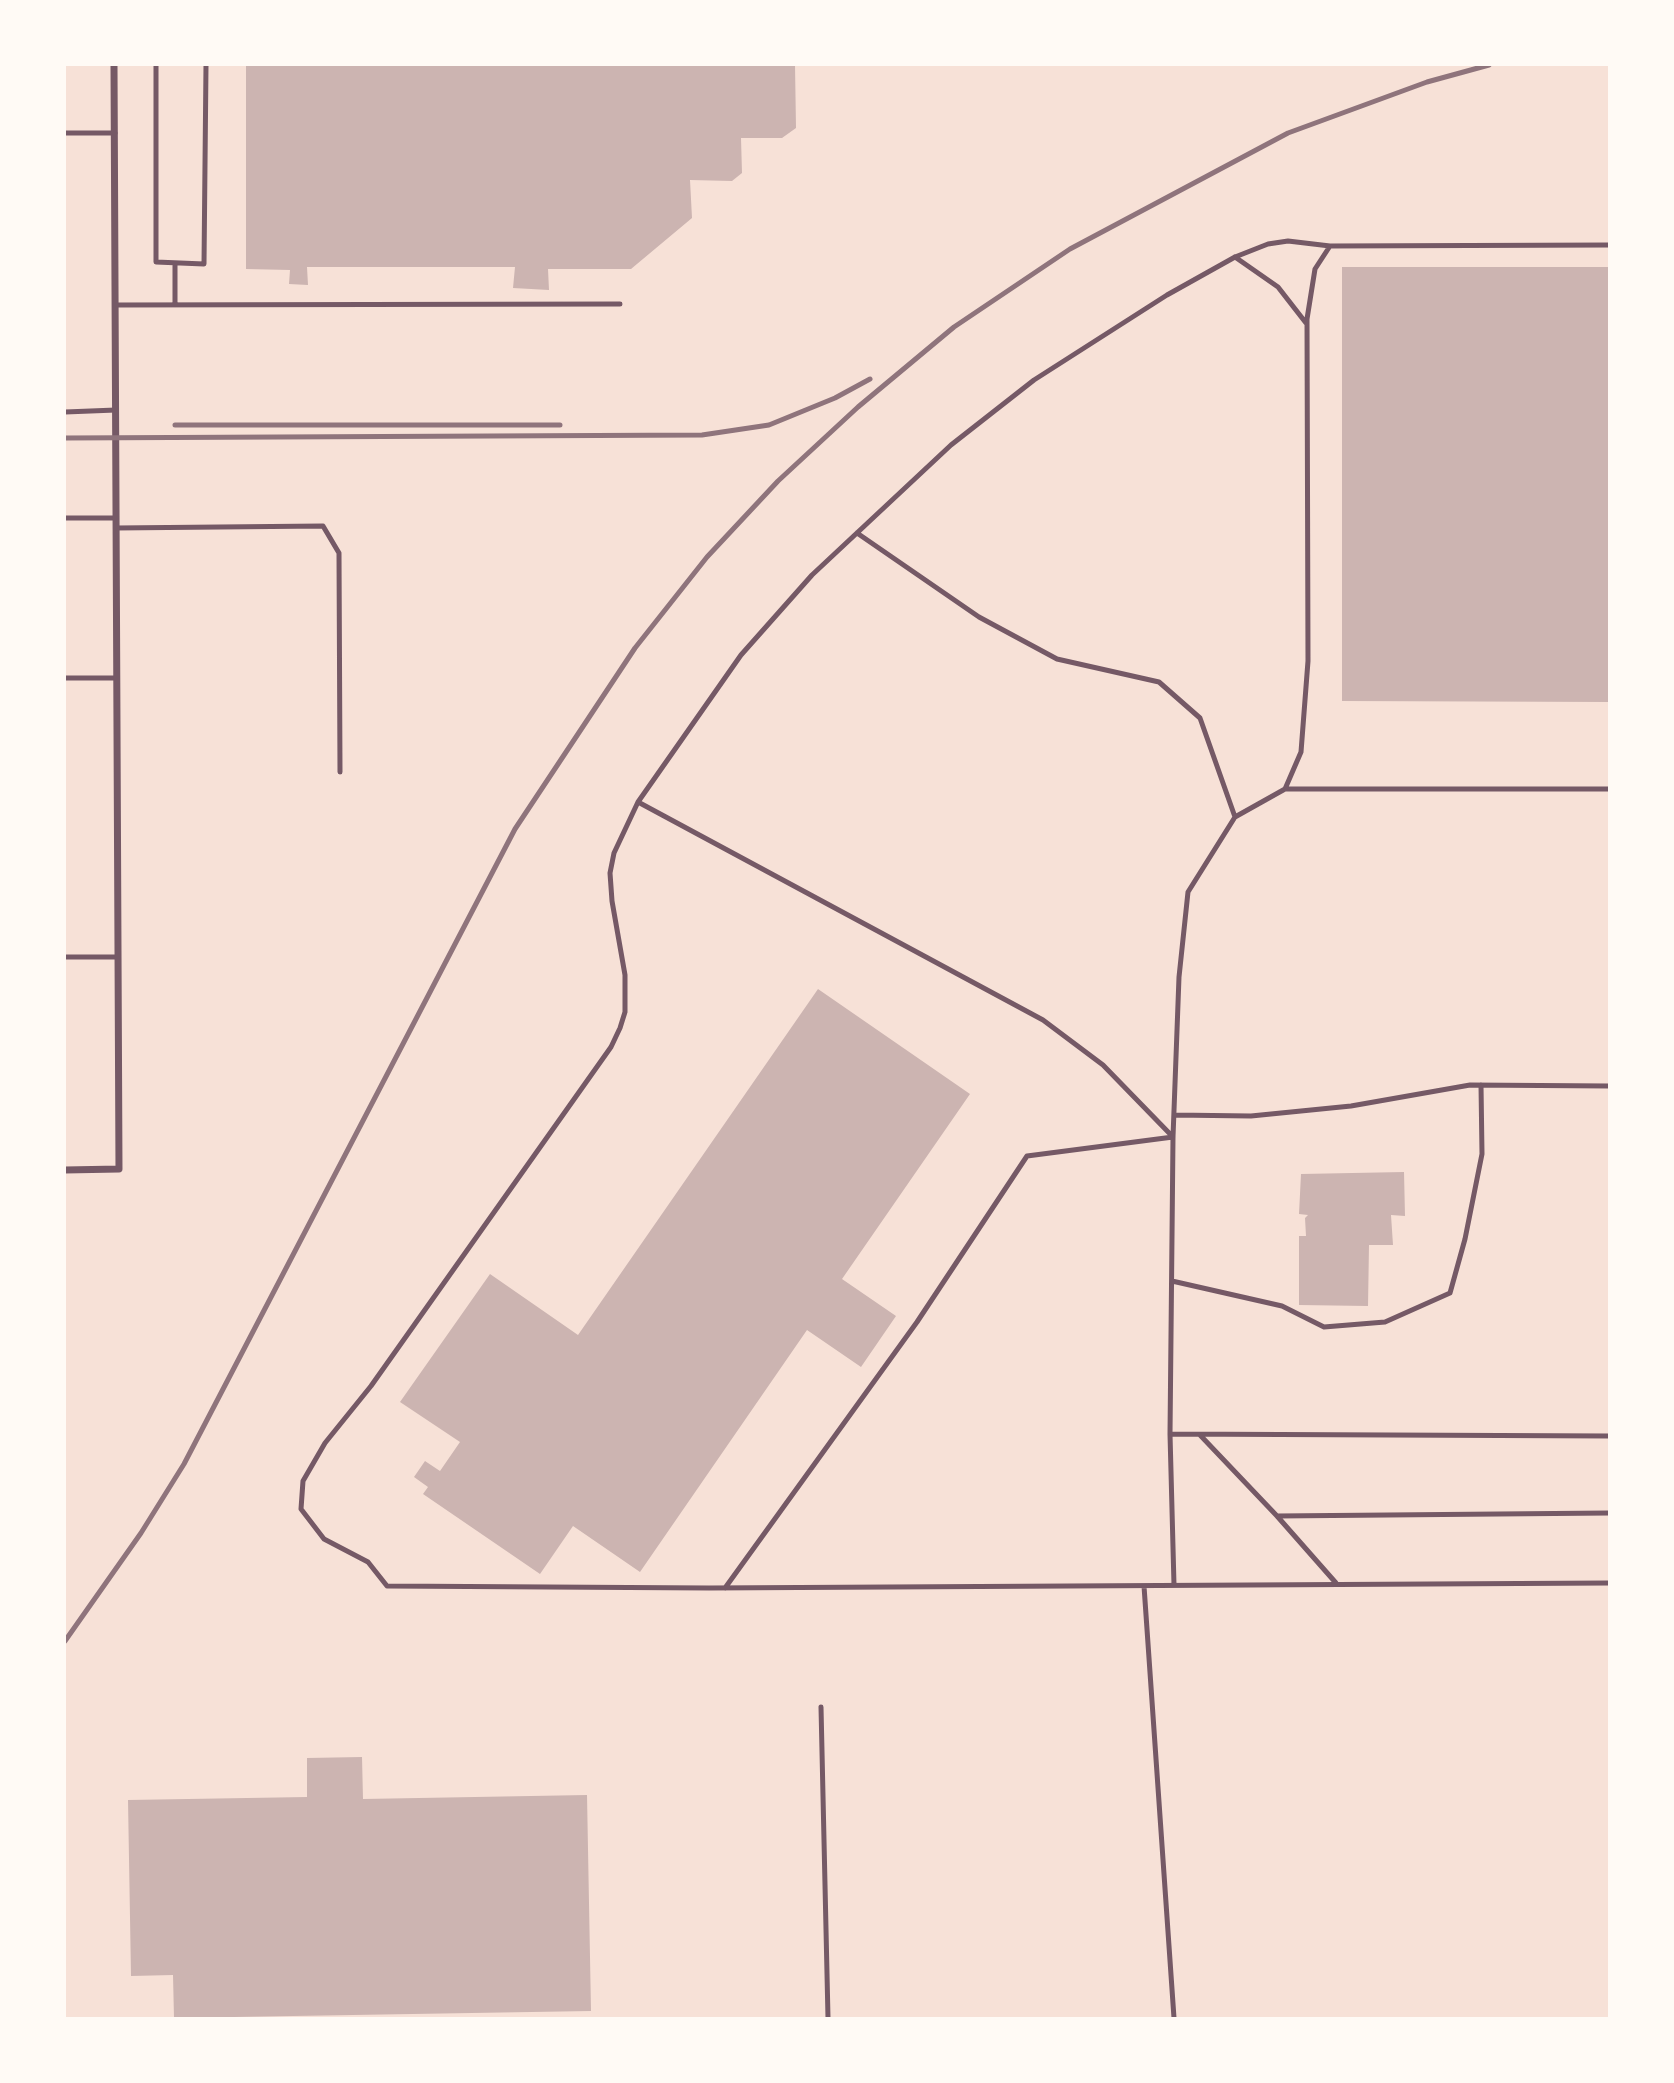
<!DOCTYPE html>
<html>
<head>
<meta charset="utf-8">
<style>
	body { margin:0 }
	#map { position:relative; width:1674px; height:2083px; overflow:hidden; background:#f7e1d7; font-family:"Exo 2",sans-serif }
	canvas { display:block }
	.frame { position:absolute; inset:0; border:66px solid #fffaf5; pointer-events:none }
</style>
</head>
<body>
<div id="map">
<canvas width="1674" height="2083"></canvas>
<div class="frame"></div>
</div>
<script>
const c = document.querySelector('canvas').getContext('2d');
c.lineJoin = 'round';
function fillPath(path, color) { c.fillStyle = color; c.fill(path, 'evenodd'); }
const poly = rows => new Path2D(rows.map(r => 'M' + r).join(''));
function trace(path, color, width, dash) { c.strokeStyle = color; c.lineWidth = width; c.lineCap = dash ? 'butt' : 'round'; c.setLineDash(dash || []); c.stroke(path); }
fillPath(poly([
	[246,65,795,65,796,128,782,138,741,138,742,173,732,181,690,180,692,218,631,269,548,269,549,290,513,288,515,267,307,267,308,285,289,284,290,270,246,269],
	[1342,267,1609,267,1609,702,1342,701],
	[818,989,970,1094,842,1279,896,1316,861,1367,807,1330,640,1572,573,1526,540,1574,423,1494,428,1487,414,1477,425,1461,440,1471,460,1442,400,1402,490,1274,578,1335],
	[1404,1172,1405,1216,1391,1215,1393,1245,1369,1245,1368,1306,1299,1305,1299,1236,1306,1236,1305,1218,1308,1215,1299,1214,1301,1174],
	[362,1757,363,1799,587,1795,591,2011,174,2018,173,1975,131,1976,128,1800,307,1797,307,1758]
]), '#ccb4b1');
trace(poly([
	[156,65,156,262,204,264,206,65],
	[65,133,115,133],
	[1235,257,1278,287,1306,323],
	[117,305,620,304],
	[175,305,175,263],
	[65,412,116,410],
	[65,518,116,518],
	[116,528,323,526,339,553,340,772],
	[857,533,979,617,1057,659,1159,682,1200,718,1235,817],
	[65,678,117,678],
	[1285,789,1609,789],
	[638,802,741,655,812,575,951,445,1034,380,1167,295,1235,257,1268,244,1288,241,1330,246],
	[65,957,118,957],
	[1174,1115,1251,1116,1351,1106,1470,1085,1609,1086],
	[1173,1137,1103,1065,1043,1020,638,802,614,853,610,873,612,901,625,975,625,1012,620,1028,611,1047,371,1386,325,1443,303,1481,301,1509,324,1539,368,1562,387,1586,709,1588,1609,1583],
	[1173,1137,1179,977,1188,892,1235,817,1285,789,1301,752,1308,661,1307,319,1315,269,1330,246,1609,245],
	[1172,1281,1282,1306,1324,1327,1385,1322,1450,1293,1465,1239,1482,1154,1481,1085],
	[1170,1434,1609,1436],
	[1200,1435,1277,1516],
	[1336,1583,1277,1516,1609,1513],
	[1144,1586,1174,2018],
	[725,1588,917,1322,1027,1156,1173,1137,1170,1434,1174,1585],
	[821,1707,828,2018]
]), '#755966', 5);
trace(poly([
	[65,1170,119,1169,114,65]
]), '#755966', 7);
trace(poly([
	[175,425,560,425],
	[65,438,702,435,769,425,835,398,870,379],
	[65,1641,141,1533,184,1464,515,829,635,648,707,557,778,481,858,407,954,327,1070,249,1288,133,1427,82,1489,65]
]), '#8f747c', 5);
</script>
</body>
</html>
